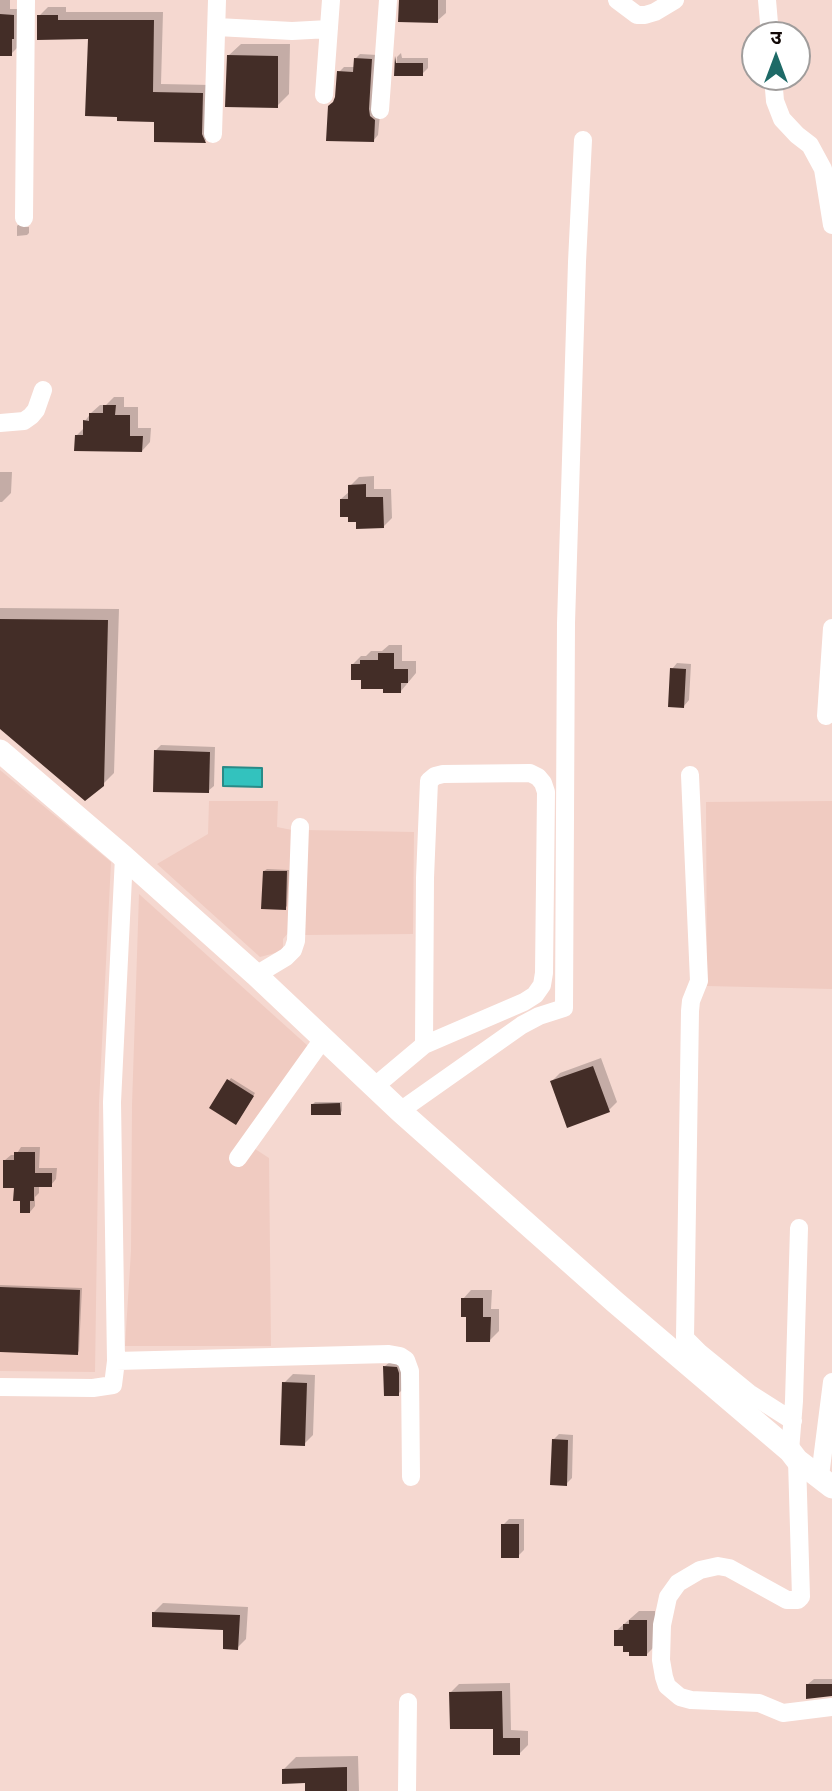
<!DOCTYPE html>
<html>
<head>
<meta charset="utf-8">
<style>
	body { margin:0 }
	#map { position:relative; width:832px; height:1791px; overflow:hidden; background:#f5d8d0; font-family:"PT Sans","Noto Sans Devanagari",sans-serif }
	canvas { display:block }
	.north { position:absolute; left:741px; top:21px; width:70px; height:70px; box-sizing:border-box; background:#fff; border:2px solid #a09d9c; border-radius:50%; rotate:0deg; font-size:19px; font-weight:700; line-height:28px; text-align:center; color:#120907 }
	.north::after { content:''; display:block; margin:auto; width:24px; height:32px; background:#1e6a67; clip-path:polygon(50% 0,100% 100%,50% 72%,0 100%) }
</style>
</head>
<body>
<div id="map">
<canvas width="832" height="1791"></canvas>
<div class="north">उ</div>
</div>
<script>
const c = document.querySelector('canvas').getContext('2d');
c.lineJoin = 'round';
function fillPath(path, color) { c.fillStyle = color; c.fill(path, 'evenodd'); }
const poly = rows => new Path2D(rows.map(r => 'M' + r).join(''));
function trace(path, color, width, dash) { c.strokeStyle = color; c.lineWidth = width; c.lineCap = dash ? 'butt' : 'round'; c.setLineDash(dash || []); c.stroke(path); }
fillPath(poly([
	[0,770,111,862,99,1103,95,1372,0,1371],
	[209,801,278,801,277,827,292,830,289,932,283,939,283,951,260,957,157,864,208,834],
	[832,801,832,989,707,986,706,802],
	[306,830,414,832,413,934,305,935],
	[139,894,308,1046,252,1147,269,1158,271,1346,125,1346,131,1251,132,1105]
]), '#f0cbc1');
const water = poly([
	[223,767,262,768,262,787,223,786,223,767]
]);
fillPath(water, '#33c2be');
trace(water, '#298a87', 2);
fillPath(poly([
	[0,0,10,0,10,9,20,9,17,48,11,54,0,54],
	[401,0,446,0,446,13,437,21],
	[48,7,66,7,66,12,163,12,161,84,211,85,214,133,205,141,155,140,156,120,90,37,39,16],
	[241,44,290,44,289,94,277,106,228,56],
	[401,53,402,58,428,58,428,68,422,74,396,74,397,57],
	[360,54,377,55,380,114,378,135,373,141,336,100,339,72,344,67,355,67,355,59],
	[19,224,21,226,29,227,29,233,27,235,17,236,17,226],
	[114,397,124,397,124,407,138,407,138,428,151,428,150,442,142,451,76,436,85,427,85,421,91,413,100,405,106,405],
	[0,472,12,472,11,493,2,502,0,502],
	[374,476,374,489,391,489,392,518,383,527,358,520,341,499,350,491,350,486,359,477],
	[0,608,119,609,114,773,102,785,0,728],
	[389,645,402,645,402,661,416,661,416,673,401,691,384,687,363,678,352,665,361,656,366,656,371,651,382,651],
	[677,663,691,664,689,700,684,706,672,669],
	[161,745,215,747,214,786,208,791,155,751],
	[267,869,289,870,287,906,285,908,264,871],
	[601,1058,617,1102,609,1110,552,1081,560,1073],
	[231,1078,255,1093,238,1121,211,1107],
	[315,1102,342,1102,342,1111,340,1113,313,1104],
	[21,1147,40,1147,39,1168,57,1168,56,1179,51,1185,39,1185,39,1193,35,1197,35,1206,30,1212,21,1199,5,1160,11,1155,16,1155],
	[0,1285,82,1288,79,1351,77,1354,0,1351],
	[471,1290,492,1290,491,1309,499,1309,499,1331,490,1340,467,1316,463,1299],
	[391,1361,401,1362,404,1388,398,1394,385,1366],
	[293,1374,315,1375,313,1435,304,1444,284,1383],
	[559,1434,573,1435,572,1478,566,1484,553,1440],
	[509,1519,524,1519,524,1550,518,1556,503,1525],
	[163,1603,248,1607,246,1639,237,1648,225,1629,154,1612],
	[639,1611,655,1611,655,1646,646,1655,616,1631],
	[814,1679,832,1679,832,1694,808,1684],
	[510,1683,511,1730,528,1731,528,1745,519,1754,495,1753,495,1727,451,1692,459,1684],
	[358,1756,359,1791,307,1791,307,1781,284,1769,296,1757]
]), '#0003');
fillPath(poly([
	[399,0,438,0,438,23,398,22],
	[0,14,14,15,14,39,12,39,12,56,0,56],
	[37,15,58,15,58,20,154,20,153,92,203,93,202,134,206,143,154,142,154,122,117,121,117,117,85,116,88,39,37,40],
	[227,55,278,56,278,108,225,107],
	[395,56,396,63,423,63,423,76,394,76],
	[354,58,372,59,369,109,370,116,375,120,374,142,326,141,328,106,333,102,335,97,337,71,353,72],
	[103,405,116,405,115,415,130,415,130,436,143,436,142,452,74,451,75,435,83,435,83,420,89,421,89,413,103,413],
	[366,484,366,497,383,497,384,528,356,529,356,522,348,522,348,517,340,517,340,499,348,499,348,485],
	[0,619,108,620,104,786,85,801,0,729],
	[378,653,394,653,394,669,408,669,408,683,401,683,401,693,383,693,383,689,361,689,361,680,351,680,351,664,360,664,360,660,378,660],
	[670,668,686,669,684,708,668,707],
	[154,750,210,752,209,793,153,792],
	[263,871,287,871,286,910,261,909],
	[593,1066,610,1112,567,1128,550,1081],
	[227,1079,254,1096,236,1125,209,1108],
	[340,1103,341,1115,311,1115,311,1104],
	[14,1152,35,1152,35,1173,52,1173,52,1187,34,1187,34,1201,30,1201,30,1213,20,1213,20,1201,13,1201,14,1188,3,1188,3,1160,14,1160],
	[0,1287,80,1290,78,1355,0,1352],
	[461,1298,483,1298,483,1317,491,1317,490,1342,466,1342,466,1317,461,1317],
	[383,1366,397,1367,399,1373,399,1396,384,1396],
	[282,1382,307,1383,305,1446,280,1445],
	[552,1439,568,1440,567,1486,550,1485],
	[501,1524,519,1524,519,1558,501,1558],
	[152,1612,240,1615,238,1650,223,1649,223,1630,152,1627],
	[629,1620,647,1620,647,1656,629,1656,629,1652,623,1652,623,1646,614,1646,614,1630,623,1630,623,1624,629,1624],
	[806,1684,832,1684,832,1696,806,1699],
	[502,1691,503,1738,520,1738,520,1755,493,1755,493,1729,450,1729,449,1692],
	[347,1767,347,1791,305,1791,305,1783,282,1784,282,1769]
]), '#432d27');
trace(poly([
	[617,0,637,15,645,15,655,12,675,0],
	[767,0,770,35],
	[217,27,292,31,329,29],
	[773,77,775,101,782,119,797,135,810,145,823,169,832,225],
	[324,95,331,0],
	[380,110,388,0],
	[213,134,217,0],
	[24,218,26,0],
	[0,423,24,421,31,416,36,410,43,390],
	[826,716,832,628],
	[690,775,699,981,691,1001,690,1011,685,1338,700,1353,749,1393,793,1421],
	[256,975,286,957,293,950,296,941,300,827],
	[374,1087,424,1045,524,1002,535,995,542,985,544,973,546,792,543,783,538,777,530,773,443,774,435,776,429,781,425,878,424,1045],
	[400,1111,522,1025,539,1016,564,1008,566,623,577,262,583,140],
	[238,1158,323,1039],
	[116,1361,389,1354,400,1356,406,1360,410,1371,411,1477],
	[0,1387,93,1388,113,1385,116,1361,112,1102,124,857],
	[790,1451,794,1401,799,1228],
	[797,1460,801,1597,798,1600,787,1600,729,1568,718,1566,700,1570,678,1583,668,1597,662,1625,661,1660,664,1677,667,1686,680,1697,691,1700,759,1703,783,1713,832,1707],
	[820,1476,832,1382],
	[407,1791,408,1702]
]), '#fff', 18);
trace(poly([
	[0,751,124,857,256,975,400,1111,615,1302,790,1451,797,1460,832,1487]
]), '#fff', 23);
</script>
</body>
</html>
